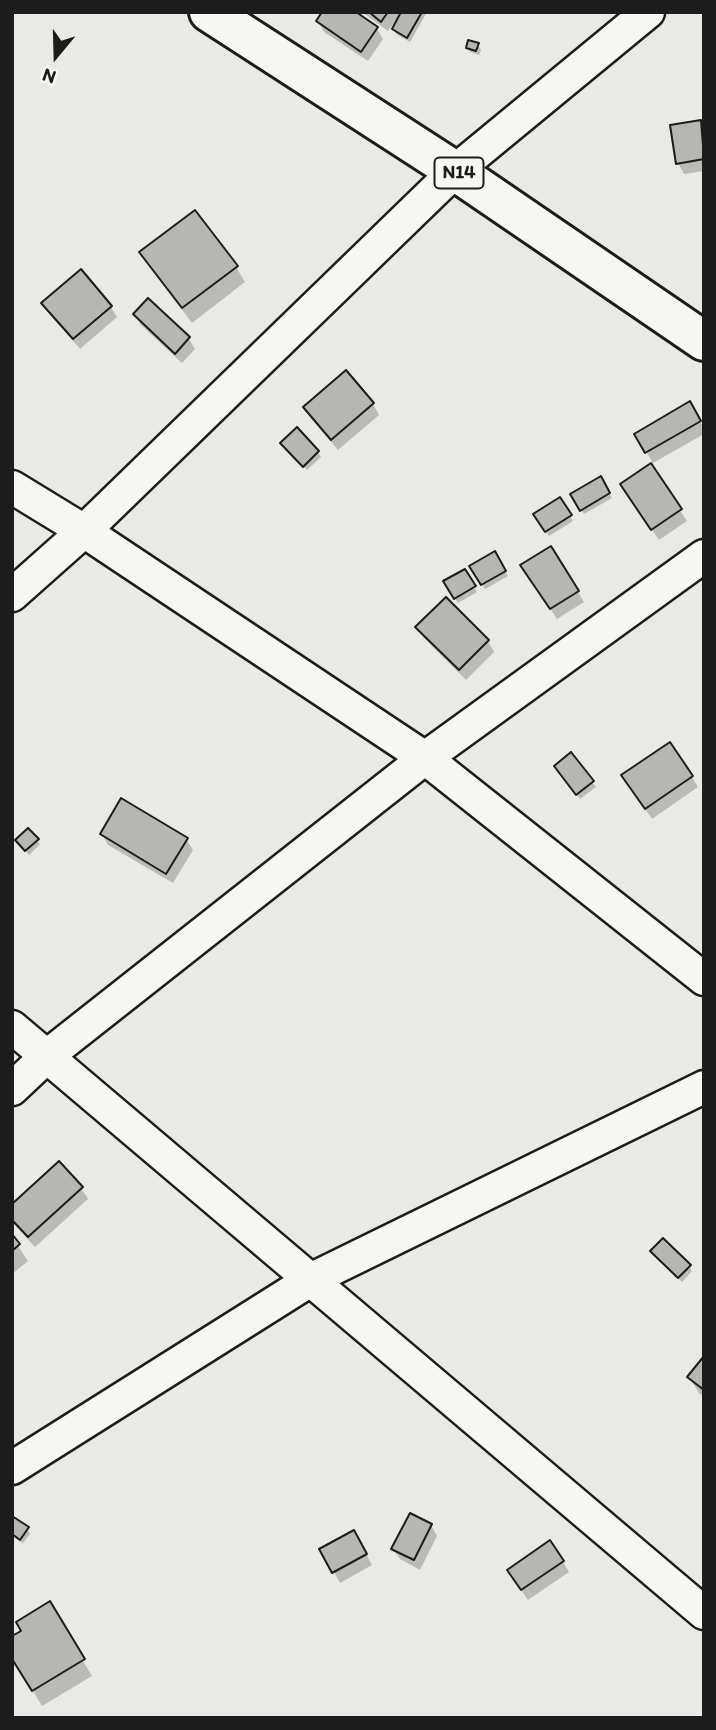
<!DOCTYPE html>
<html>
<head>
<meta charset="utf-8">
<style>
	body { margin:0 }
	#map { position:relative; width:716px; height:1730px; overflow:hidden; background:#e9e9e5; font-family:Itim,sans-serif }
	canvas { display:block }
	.frame { position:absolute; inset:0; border:14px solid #1c1c1c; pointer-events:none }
	.north { position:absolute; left:21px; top:21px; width:70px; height:70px; -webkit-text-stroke:5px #f6f6f2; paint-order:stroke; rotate:199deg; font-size:19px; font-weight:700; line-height:28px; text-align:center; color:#1c1c1c }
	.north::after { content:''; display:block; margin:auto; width:24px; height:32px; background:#1c1c1c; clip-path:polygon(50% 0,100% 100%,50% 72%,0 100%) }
</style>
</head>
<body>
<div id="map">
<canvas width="716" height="1730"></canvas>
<div class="frame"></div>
<div class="north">N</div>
</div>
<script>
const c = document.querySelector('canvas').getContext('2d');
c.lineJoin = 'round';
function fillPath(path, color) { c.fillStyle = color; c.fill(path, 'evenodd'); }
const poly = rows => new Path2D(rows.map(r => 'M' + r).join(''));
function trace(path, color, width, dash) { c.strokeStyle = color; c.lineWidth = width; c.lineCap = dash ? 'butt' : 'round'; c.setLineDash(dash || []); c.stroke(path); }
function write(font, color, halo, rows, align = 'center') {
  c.font = font + ' Itim,sans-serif'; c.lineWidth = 5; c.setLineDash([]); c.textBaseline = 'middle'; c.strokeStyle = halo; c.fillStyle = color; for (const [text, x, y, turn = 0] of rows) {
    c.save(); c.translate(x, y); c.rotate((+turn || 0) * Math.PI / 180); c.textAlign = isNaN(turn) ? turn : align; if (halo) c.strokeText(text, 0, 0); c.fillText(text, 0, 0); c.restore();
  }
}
fillPath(poly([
	[353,12,377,29,383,39,368,61,324,32,318,21],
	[362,12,427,12,410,42,396,34,394,29,398,21,396,20,388,31],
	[478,45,481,50,479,55,470,52,467,47],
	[700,122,704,129,704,171,684,174,678,163],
	[142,253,236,267,245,282,192,323,151,269],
	[149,300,189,339,195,349,182,363,141,325,135,314],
	[44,303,111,307,117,317,80,349,50,314],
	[373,404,379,415,338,450,311,418,305,408],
	[689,404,704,428,704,434,653,463,636,434],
	[286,449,318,452,321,457,307,470],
	[650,466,687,521,659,540,628,495],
	[600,479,612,498,584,514,572,495],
	[559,499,573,521,549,536,535,515],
	[494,553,508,576,485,589,472,567],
	[464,571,477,592,458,603,445,582],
	[529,576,578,592,584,602,557,619],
	[446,599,488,641,494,652,466,680,424,638,418,627],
	[571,755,596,787,580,799,559,771],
	[692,777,698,787,652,819,629,786],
	[102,834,186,839,193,850,173,883,108,845],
	[17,840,37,840,40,844,29,855],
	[81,1188,88,1199,35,1247,12,1222,12,1206],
	[12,1237,28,1261,12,1274],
	[652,1251,689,1266,692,1271,682,1282],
	[704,1359,704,1397,699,1393,689,1377],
	[12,1518,27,1529,30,1534,23,1543,12,1536],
	[431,1525,437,1536,420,1570,400,1559,393,1549],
	[354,1532,372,1565,340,1583,322,1550],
	[563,1562,569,1572,528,1600,515,1581],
	[49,1604,92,1676,42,1706,12,1656,24,1632]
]), '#0003');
const building = poly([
	[322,12,356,12,378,27,361,52,316,21,322,12],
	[369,12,388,12,381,22,369,12],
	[401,12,422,12,407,38,392,29,401,12],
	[468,40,479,43,476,51,466,48,468,40],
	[701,120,704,159,676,164,670,125,701,120],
	[195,210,238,266,182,308,139,252,195,210],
	[81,269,112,306,73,339,41,303,81,269],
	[148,298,190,337,175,354,133,314,148,298],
	[346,370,374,403,331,440,303,407,346,370],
	[690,401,701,421,645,453,634,434,690,401],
	[297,427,319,451,303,467,280,443,297,427],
	[651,463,682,509,651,530,620,484,651,463],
	[601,476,610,493,580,511,570,494,601,476],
	[560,497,572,515,545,532,533,514,560,497],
	[551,546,579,591,550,609,520,565,551,546],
	[495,551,506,571,481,585,469,566,495,551],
	[465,569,476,586,454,599,443,581,465,569],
	[446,597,489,640,459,670,415,627,446,597],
	[670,742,693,776,645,809,621,775,670,742],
	[571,752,594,781,576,795,554,766,571,752],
	[121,798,188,838,166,874,100,834,121,798],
	[28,828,39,839,25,851,15,840,28,828],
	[59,1161,83,1187,28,1237,12,1220,12,1204,59,1161],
	[12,1234,20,1244,12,1251,12,1234],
	[663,1238,691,1265,678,1278,650,1251,663,1238],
	[704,1356,704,1390,687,1377,704,1356],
	[410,1513,432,1524,414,1560,391,1549,410,1513],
	[12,1516,29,1527,20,1540,12,1534,12,1516],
	[354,1530,367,1554,332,1573,319,1549,354,1530],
	[550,1540,564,1561,521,1590,507,1570,550,1540],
	[50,1601,85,1659,32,1691,12,1659,12,1636,21,1631,16,1622,50,1601]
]);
fillPath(building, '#b6b6b3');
trace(building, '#1c1c1c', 2);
const minor = poly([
	[12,487,84,531,425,758,704,979],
	[12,595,84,531,455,171,648,12],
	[12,1027,704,1613],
	[12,1089,47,1056,425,758,704,556],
	[12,1468,312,1279,704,1087]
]);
const highway = poly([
	[209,12,455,171,704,341]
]);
trace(minor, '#1c1c1c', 37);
trace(highway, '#1c1c1c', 44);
trace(minor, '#f6f6f2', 32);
trace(highway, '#f6f6f2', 38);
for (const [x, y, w] of [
	[459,173,49]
]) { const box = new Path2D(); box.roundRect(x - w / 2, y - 15.5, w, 31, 5); c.fillStyle = '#f6f6f2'; c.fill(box); trace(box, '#1c1c1c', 2); }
write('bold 19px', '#1c1c1c', null, [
	["N14",459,173]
]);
</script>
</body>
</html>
